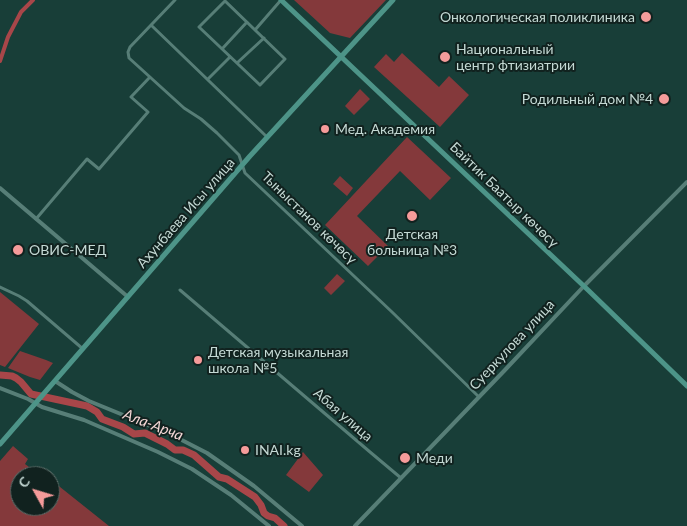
<!DOCTYPE html>
<html>
<head>
<meta charset="utf-8">
<style>
	body { margin:0 }
	#map { position:relative; width:687px; height:526px; overflow:hidden; background:#183e38; font-family:Lato,sans-serif }
	canvas { display:block }
	.north { position:absolute; left:10px; top:466px; width:50px; height:50px; box-sizing:border-box; background:#11221f; border:1px solid #596b67; border-radius:50%; rotate:309deg; font-size:14px; font-weight:700; line-height:20px; text-align:center; color:#c4d9d4 }
	.north::after { content:''; display:block; margin:auto; width:18px; height:22px; background:#f59b9a; clip-path:polygon(50% 0,100% 100%,50% 72%,0 100%) }
</style>
</head>
<body>
<div id="map">
<canvas width="687" height="526"></canvas>
<div class="north">С</div>
</div>
<script>
const c = document.querySelector('canvas').getContext('2d');
c.lineJoin = 'round';
function fillPath(path, color) { c.fillStyle = color; c.fill(path, 'evenodd'); }
const poly = rows => new Path2D(rows.map(r => 'M' + r).join(''));
function trace(path, color, width, dash) { c.strokeStyle = color; c.lineWidth = width; c.lineCap = dash ? 'butt' : 'round'; c.setLineDash(dash || []); c.stroke(path); }
function write(font, color, halo, rows, align = 'center') {
  c.font = font + ' Lato,sans-serif'; c.lineWidth = 4; c.setLineDash([]); c.textBaseline = 'middle'; c.strokeStyle = halo; c.fillStyle = color; for (const [text, x, y, turn = 0] of rows) {
    c.save(); c.translate(x, y); c.rotate((+turn || 0) * Math.PI / 180); c.textAlign = isNaN(turn) ? turn : align; if (halo) c.strokeText(text, 0, 0); c.fillText(text, 0, 0); c.restore();
  }
}
fillPath(poly([
	[294,0,386,0,350,38,330,33],
	[402,53,439,87,449,76,469,95,440,127,374,67,386,54,394,62],
	[360,89,370,99,354,115,345,106],
	[407,137,451,178,430,200,400,171,357,216,388,246,368,266,325,225],
	[340,176,353,188,347,196,333,184],
	[337,274,345,281,331,295,324,288],
	[0,292,39,324,5,367,0,365],
	[20,351,46,360,53,363,40,380,30,377,8,368],
	[13,446,28,459,25,464,41,476,20,476,20,506,50,506,50,479,109,526,0,526,0,461],
	[303,452,323,475,309,492,286,475]
]), '#84393b');
trace(poly([
	[0,61,8,37,21,12,33,0]
]), '#a84649', 4);
trace(poly([
	[0,375,12,376,16,378,21,382,31,394,87,406,97,412,102,419,123,427,134,434,145,433,167,444,175,450,183,450,194,455,219,477,227,479,255,497,261,505,264,513,268,516,275,518,284,526]
]), '#a84649', 7);
trace(poly([
	[175,0,130,47,128,52,129,58,184,108,201,119,217,133,239,155,245,173,392,312,479,397],
	[225,1,285,59,260,85,199,27,225,1],
	[151,25,267,137],
	[255,30,281,0],
	[222,49,247,22],
	[237,63,264,38],
	[208,79,230,57],
	[36,219,87,159,99,169,148,112,131,97,150,77],
	[0,287,19,296,27,301,83,349],
	[180,290,370,452,401,478]
]), '#577e77', 3);
trace(poly([
	[0,188,128,297],
	[55,381,72,392,89,401,172,435,207,453,254,486,302,526],
	[0,388,28,399,42,407,84,420,158,452,192,469,231,495,269,526],
	[355,526,504,371,584,286,687,182]
]), '#577e77', 4);
trace(poly([
	[281,0,588,290,687,386],
	[0,444,250,156,393,0]
]), '#4d9488', 5);
for (const [x, y, r, color] of [
	[646,17,6,"#f59b9a"],
	[445,57,6,"#f59b9a"],
	[664,99,6,"#f59b9a"],
	[325,129,5,"#f59b9a"],
	[412,216,6,"#f59b9a"],
	[18,250,6,"#f59b9a"],
	[198,360,5,"#f59b9a"],
	[245,450,5,"#f59b9a"],
	[405,458,6,"#f59b9a"]
]) { const dot = new Path2D(); dot.arc(x, y, r, 0, 2 * Math.PI); c.fillStyle = color; c.fill(dot); trace(dot, '#11221f', 2); }
write('14px', '#c4d9d4', '#11221f', [
	["Онкологическая поликлиника",635,17,"right"],
	["Национальный",456,49],
	["центр фтизиатрии",456,65],
	["Родильный дом №4",653,99,"right"],
	["Мед. Академия",335,129],
	["Детская",412,234,"center"],
	["больница №3",412,250,"center"],
	["ОВИС-МЕД",29,250],
	["Детская музыкальная",208,352],
	["школа №5",208,368],
	["INAI.kg",255,450],
	["Меди",416,458]
], 'left');
write('14px', '#c4d9d4', '#11221f', [
	["Байтик Баатыр көчөсү",504,195,44],
	["Ахунбаева Исы улица",186,213,-49],
	["Тыныстанов көчөсү",309,218,44],
	["Суеркулова улица",512,345,-47],
	["Абая улица",343,415,41]
]);
write('italic 15px', '#f3d6d5', '#11221f', [
	["Ала-Арча",153,425,21]
]);
</script>
</body>
</html>
